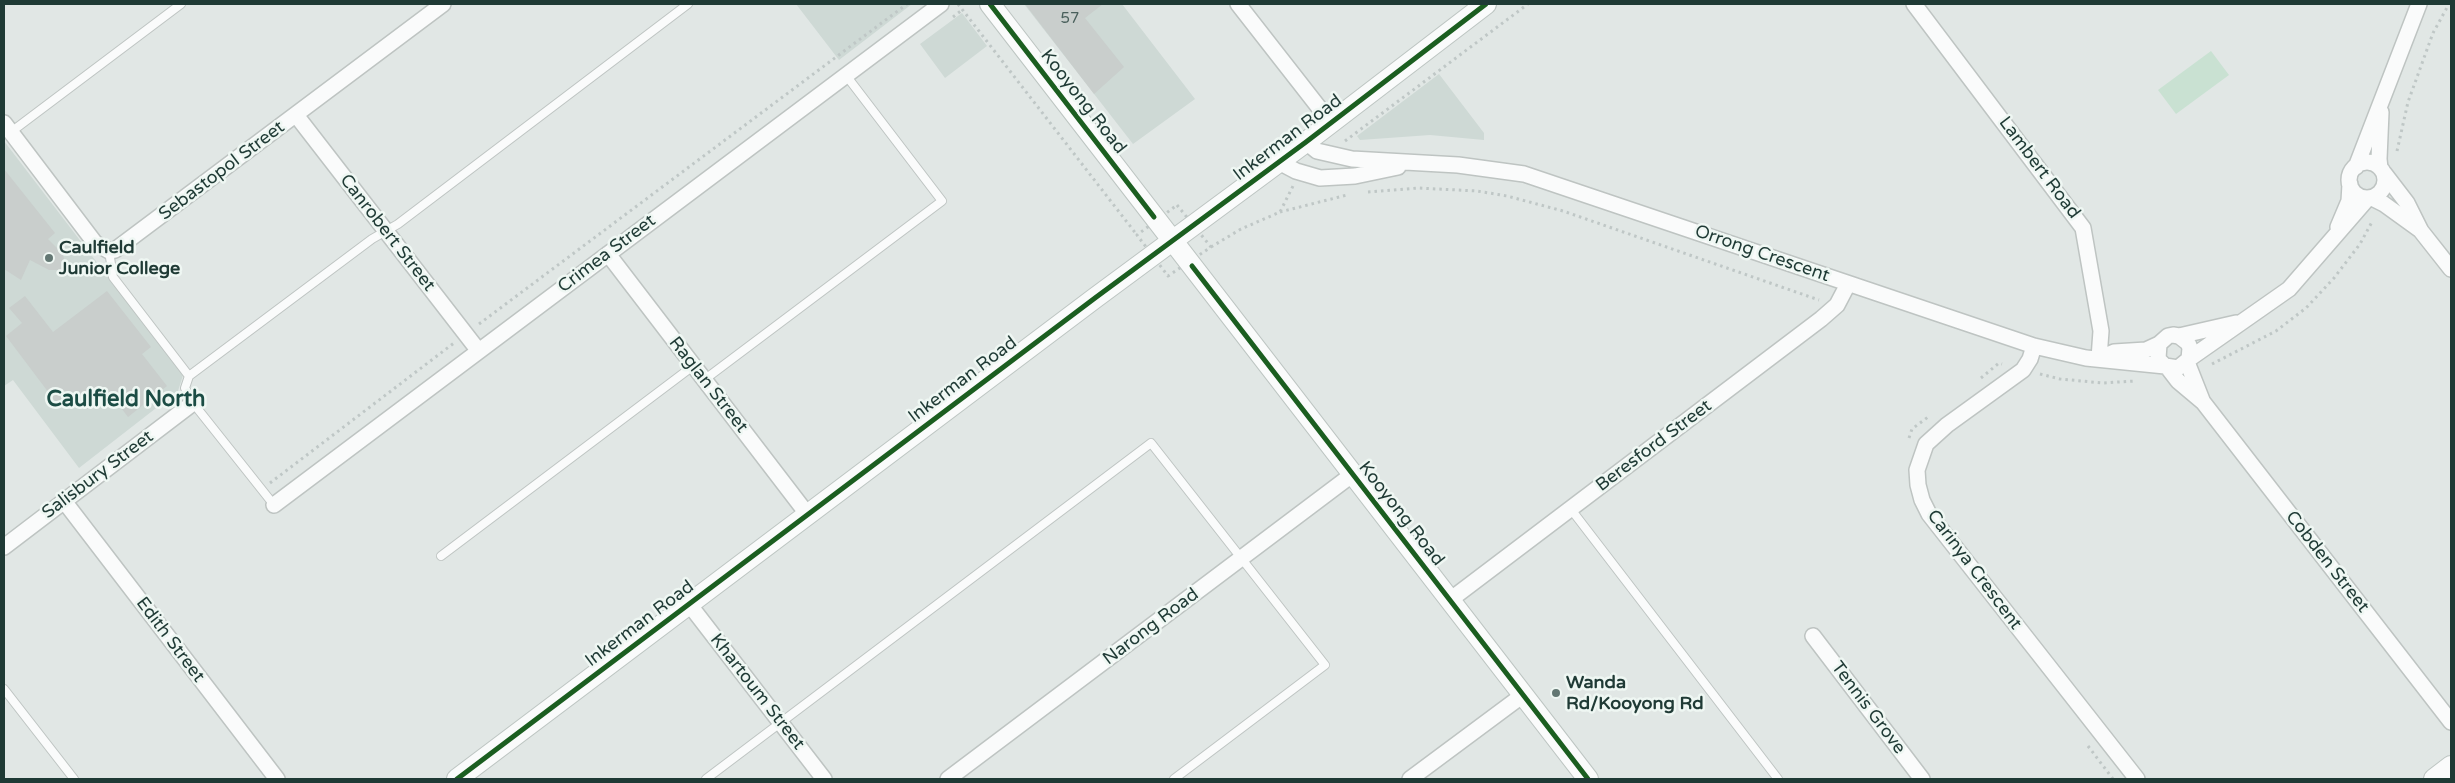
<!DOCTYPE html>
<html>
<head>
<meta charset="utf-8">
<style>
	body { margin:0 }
	#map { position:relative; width:2455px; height:783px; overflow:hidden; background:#e1e7e5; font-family:"Varela Round",sans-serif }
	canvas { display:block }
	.frame { position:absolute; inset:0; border:5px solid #1f3a35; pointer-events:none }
</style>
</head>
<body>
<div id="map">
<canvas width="2455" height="783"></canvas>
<div class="frame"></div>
</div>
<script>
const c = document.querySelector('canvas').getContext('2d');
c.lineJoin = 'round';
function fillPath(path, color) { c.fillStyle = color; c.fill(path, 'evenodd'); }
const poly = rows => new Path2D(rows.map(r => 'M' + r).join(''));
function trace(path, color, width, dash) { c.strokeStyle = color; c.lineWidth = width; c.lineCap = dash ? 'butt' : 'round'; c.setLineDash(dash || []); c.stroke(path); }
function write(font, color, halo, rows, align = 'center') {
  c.font = font + ' "Varela Round",sans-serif'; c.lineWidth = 5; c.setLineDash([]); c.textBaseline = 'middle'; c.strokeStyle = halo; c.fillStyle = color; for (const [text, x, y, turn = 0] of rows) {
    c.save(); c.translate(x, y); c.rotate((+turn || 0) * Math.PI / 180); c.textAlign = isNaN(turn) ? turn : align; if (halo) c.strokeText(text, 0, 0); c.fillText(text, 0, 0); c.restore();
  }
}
fillPath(poly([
	[796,4,912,4,839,60],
	[1024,4,1122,4,1195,99,1133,144],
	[962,13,987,46,945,78,920,44],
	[1439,74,1484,133,1484,140,1430,135,1360,140,1357,136],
	[4,141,183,375,178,391,79,468,13,380,4,386]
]), '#ced9d5');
fillPath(poly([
	[2211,51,2229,75,2176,114,2158,90]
]), '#c9e1d2');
fillPath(poly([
	[1025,4,1103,4,1085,18,1124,67,1094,94],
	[4,169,55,233,48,239,63,254,65,264,61,270,49,270,30,260,21,280,4,269],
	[107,291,151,347,142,354,167,386,128,417,109,392,87,409,74,392,58,405,6,336,22,323,9,308,25,296,53,332]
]), '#c9cecc');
const lane = poly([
	[11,132,181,4],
	[109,251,113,277,189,376],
	[704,380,942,201,845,74],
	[274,505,193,403,185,388,189,376,372,239,398,224,688,4],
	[1570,508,1778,779],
	[441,556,693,366],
	[4,689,74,779],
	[706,779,1151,443,1325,665,1174,779]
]);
const street = poly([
	[1238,4,1331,123],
	[1914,4,2083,228,2101,331,2099,358],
	[296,115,478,350],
	[4,123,95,243,109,251,115,250,443,4],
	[1306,142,1317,151,1352,159,1458,165,1524,174,2034,346,2086,358,2165,366],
	[1279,162,1296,171,1320,178,1355,176,1398,167],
	'2349 180a18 18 0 1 1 36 0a18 18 0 1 1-36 0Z',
	[2356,167,2419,4],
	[2380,168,2379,159,2381,112],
	[2384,173,2407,203,2421,231,2451,269],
	[2372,198,2384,204,2420,230],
	[2338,227,2349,201,2350,184],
	[608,254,808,515],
	[2179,336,2236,323],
	[2034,346,2030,359,2023,370,1947,425,1926,444,1917,470,1918,485,1922,500,1929,514,2137,779],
	[2105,356,2114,352,2146,350,2159,344,2168,336,2173,335,2179,336,2188,343,2190,348,2189,359,2178,368,2165,366,2158,359,2159,344],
	[2189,359,2289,289,2368,198],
	[2187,362,2202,400],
	[2168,368,2178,381,2203,402,2451,722],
	[64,501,277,779],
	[274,505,941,4],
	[4,547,193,403],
	[1450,600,1821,319,1837,305,1848,284],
	[689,604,824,779],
	[1813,636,1922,779],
	[948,779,1353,474],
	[1410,779,1523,695]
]);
const secondary = poly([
	[990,4,1588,779],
	[457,779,1095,298,1306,142,1486,4],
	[2434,779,2451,766]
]);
trace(lane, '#bec4c2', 10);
trace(street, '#bec4c2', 18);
trace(secondary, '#bdc5c2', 22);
trace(poly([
	[958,4,1137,235],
	[953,17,962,10],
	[1345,141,1528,4],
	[2397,151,2408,102,2433,33,2449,4],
	[1368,192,1418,188,1477,191,1507,196,1563,211,1819,300],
	[1177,205,1211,247,1168,276,1137,235,1177,205],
	[1280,212,1347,195],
	[1211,247,1241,229,1280,212,1293,186],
	[479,324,907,4],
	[2212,364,2276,331,2306,308,2334,278,2360,244,2373,220],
	[2040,374,2060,379,2103,383,2135,381],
	[1981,378,1999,363,2002,364],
	[1909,438,1912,429,1928,417],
	[270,483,454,343],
	[2088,746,2113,779]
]), '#bfc7c6', 3, [2.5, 4]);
trace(lane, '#fafbfb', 8);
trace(street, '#fafbfb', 15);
trace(secondary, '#fafbfb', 20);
trace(poly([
	[990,4,1154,217],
	[1192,266,1588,779],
	[457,779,1095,298,1306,142,1486,4]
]), '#1b5e20', 5);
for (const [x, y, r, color] of [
	[49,258,5,"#637773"],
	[1556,693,5,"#637773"]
]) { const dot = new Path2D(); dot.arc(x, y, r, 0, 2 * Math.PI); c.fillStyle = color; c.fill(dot); trace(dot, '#eff7f3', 2); }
write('15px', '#4a605c', null, [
	["57",1070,19]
]);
write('18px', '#1f3a35', '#eff7f3', [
	["Kooyong Road",1083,102,52],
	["Inkerman Road",1288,138,-37],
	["Lambert Road",2039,168,53],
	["Sebastopol Street",222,171,-37],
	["Canrobert Street",387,233,52],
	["Crimea Street",607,254,-37],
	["Orrong Crescent",1762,254,19],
	["Inkerman Road",963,380,-37],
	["Raglan Street",708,385,52],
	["Beresford Street",1654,446,-37],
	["Salisbury Street",98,475,-37],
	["Kooyong Road",1401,514,52],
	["Cobden Street",2327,562,52],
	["Carinya Crescent",1974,570,53],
	["Inkerman Road",640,624,-37],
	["Narong Road",1151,627,-37],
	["Edith Street",170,640,53],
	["Khartoum Street",757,692,52],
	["Tennis Grove",1868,708,53]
]);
write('bold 18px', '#1f3a35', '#eff7f3', [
	["Caulfield",59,248],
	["Junior College",59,269],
	["Wanda",1566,683],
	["Rd/Kooyong Rd",1566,704]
], 'left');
write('bold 22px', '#1b4c44', '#eff7f3', [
	["Caulfield North",126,400]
]);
</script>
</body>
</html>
